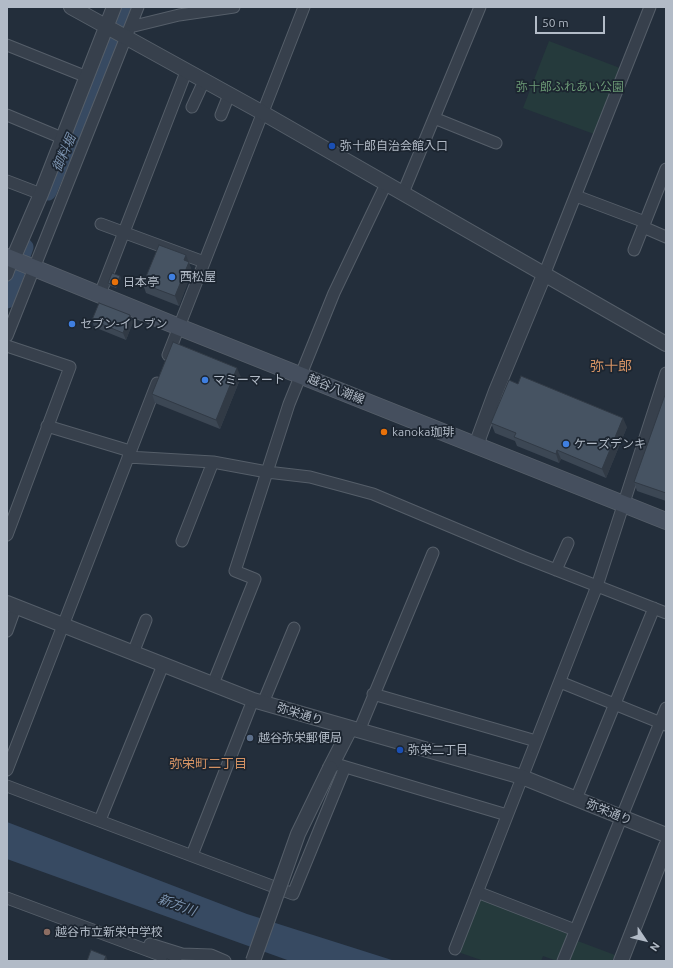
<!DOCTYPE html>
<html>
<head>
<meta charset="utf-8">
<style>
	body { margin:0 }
	#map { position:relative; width:673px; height:968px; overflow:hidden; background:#232e3b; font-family:Ubuntu,sans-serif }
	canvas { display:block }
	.frame { position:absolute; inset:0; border:8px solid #b2bbc7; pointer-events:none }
	.north { position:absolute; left:625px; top:920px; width:40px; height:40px; -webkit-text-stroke:3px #1c2530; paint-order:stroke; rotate:125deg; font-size:11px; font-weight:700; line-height:16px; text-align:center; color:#b2bbc7 }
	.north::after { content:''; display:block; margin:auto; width:14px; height:18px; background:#b2bbc7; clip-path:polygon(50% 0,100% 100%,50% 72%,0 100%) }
	.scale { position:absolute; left:535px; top:16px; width:70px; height:18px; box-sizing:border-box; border:2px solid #b2bbc7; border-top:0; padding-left:5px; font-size:12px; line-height:14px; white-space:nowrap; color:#b2bbc7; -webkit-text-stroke:3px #1c2530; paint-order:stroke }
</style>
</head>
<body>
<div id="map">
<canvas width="673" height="968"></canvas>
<div class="frame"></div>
<div class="north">N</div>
<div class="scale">50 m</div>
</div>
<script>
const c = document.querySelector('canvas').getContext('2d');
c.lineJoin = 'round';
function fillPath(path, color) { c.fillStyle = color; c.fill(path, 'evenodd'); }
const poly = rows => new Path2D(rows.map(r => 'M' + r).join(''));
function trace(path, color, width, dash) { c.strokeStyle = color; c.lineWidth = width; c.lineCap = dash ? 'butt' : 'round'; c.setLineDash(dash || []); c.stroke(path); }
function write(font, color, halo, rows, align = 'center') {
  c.font = font + ' Ubuntu,"Noto Sans JP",sans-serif'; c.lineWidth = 3.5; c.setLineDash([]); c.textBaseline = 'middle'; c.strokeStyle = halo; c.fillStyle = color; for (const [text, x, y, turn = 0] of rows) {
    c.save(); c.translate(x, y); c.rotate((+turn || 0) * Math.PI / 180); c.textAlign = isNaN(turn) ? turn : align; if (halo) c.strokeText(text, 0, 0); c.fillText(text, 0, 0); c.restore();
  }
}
fillPath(poly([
	[549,41,620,68,594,134,523,108],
	[483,899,568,934,557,961,543,956,541,961,484,961,458,952,478,900],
	[575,940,615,955,612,961,567,961]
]), '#253a3c');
fillPath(poly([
	[7,822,247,914,395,961,290,961,7,859]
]), '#374a62');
trace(poly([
	[48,192,108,51,124,7],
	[7,300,25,247]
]), '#374a62', 17);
const minor = poly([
	[130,27,179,15,234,7],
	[7,45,87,77],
	[192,107,204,81],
	[7,115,62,138],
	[221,115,229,95],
	[434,118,496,143],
	[7,181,41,194],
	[403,193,480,7],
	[576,196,645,222],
	[101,224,204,262],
	[643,227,666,237],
	[634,250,666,169],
	[7,275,13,259],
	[544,275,650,7],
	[100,294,186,72],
	[7,336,138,7],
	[7,346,70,367,7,535],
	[168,355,304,7],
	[47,426,130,451],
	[128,457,213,462,267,472,310,477,373,494,523,557,666,613],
	[182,541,213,462],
	[556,570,568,543],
	[7,631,16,606],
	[133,653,146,620],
	[560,682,666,725],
	[213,684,255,579,235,571,289,404,334,293,386,184],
	[373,694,536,741],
	[263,703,294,628],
	[359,731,433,553],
	[339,765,507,815],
	[7,770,157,383],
	[7,786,293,894,345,767],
	[576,799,654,608],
	[100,820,163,665],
	[192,855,253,700],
	[477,892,575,930],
	[7,898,176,961],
	[150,944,182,954,211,955,225,961],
	[455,949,597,586,666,373],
	[563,961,666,708]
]);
const tertiary = poly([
	[71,7,263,113,666,344],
	[13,259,41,194,114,7],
	[478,445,479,437,496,391,544,275],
	[7,603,253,700,522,777,666,835],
	[330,768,350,729],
	[621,961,666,846]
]);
const secondary = poly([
	[7,257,179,327,666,521]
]);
trace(minor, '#555e69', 13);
trace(tertiary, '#555e69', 16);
trace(secondary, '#555e69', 18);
trace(minor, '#37404c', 11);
trace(tertiary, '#37404c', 14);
trace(secondary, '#454f5e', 16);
const tertiaryBridge = poly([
	[253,961,298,834,330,768]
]);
trace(tertiaryBridge, '#555e69', 16, []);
trace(tertiaryBridge, '#37404c', 14);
fillPath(poly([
	[188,261,192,271,179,306,146,293,143,284],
	[121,278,116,288,108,285,108,283],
	[130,315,133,322,126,340,94,327,92,320],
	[241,377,220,429,155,403,152,394],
	[666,392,666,501,637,491,634,482],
	[491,423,627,427,606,478,561,459,559,463,517,446,515,441,495,433]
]), '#3c4754');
fillPath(poly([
	[186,255,192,271,179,306,175,296,184,260],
	[120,276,121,278,116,288,116,286],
	[130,315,133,322,126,340,123,333],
	[237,368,241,377,220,429,216,420],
	[623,418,627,427,606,478,602,469],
	[557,450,561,459,559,463,556,454],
	[106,956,108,961,104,961]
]), '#313a45');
const building = poly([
	[159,245,186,255,184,260,189,262,175,296,143,284,159,245],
	[112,273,120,276,116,286,108,283,112,273],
	[99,303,130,315,123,333,92,320,99,303],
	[173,342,237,368,216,420,152,394,173,342],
	[521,376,623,418,602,469,557,450,556,454,514,437,516,433,491,423,509,380,518,384,521,376],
	[666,392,666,493,634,482,666,392],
	[91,950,106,956,104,961,87,961,91,950],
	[167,959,170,960,170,961,166,961,167,959]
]);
fillPath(building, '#465362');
trace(building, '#313a45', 1);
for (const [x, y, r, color] of [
	[332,146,4,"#1a4fb4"],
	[172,277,4,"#3f7fe0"],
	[115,282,4,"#e8710a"],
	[72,324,4,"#3f7fe0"],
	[205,380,4,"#3f7fe0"],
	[384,432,4,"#e8710a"],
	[566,444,4,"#3f7fe0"],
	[250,738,4,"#5c6f8a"],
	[400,750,4,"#1a4fb4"],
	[47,932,4,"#8d6e63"]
]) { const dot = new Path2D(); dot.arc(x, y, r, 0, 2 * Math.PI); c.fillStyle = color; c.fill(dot); trace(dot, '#1c2530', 1.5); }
write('12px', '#6a9874', '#1c2530', [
	["弥十郎ふれあい公園",570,87]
]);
write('12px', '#b2bbc7', '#1c2530', [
	["弥十郎自治会館入口",340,146],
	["西松屋",180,277],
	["日本亭",123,282],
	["セブン-イレブン",80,324],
	["マミーマート",213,380],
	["kanoka珈琲",392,432],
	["ケーズデンキ",574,444],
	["越谷弥栄郵便局",258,738],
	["弥栄二丁目",408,750],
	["越谷市立新栄中学校",55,932]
], 'left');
write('12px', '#b2bbc7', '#1c2530', [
	["越谷八潮線",336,389,22],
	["弥栄通り",300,714,17],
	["弥栄通り",609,812,22]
]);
write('italic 13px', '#7b92ae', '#1c2530', [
	["御料堀",64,153,-66],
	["新方川",177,905,20]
]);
write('13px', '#d29163', '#1c2530', [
	["弥栄町二丁目",208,764]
]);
write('14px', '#d29163', '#1c2530', [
	["弥十郎",611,366]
]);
</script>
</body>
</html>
